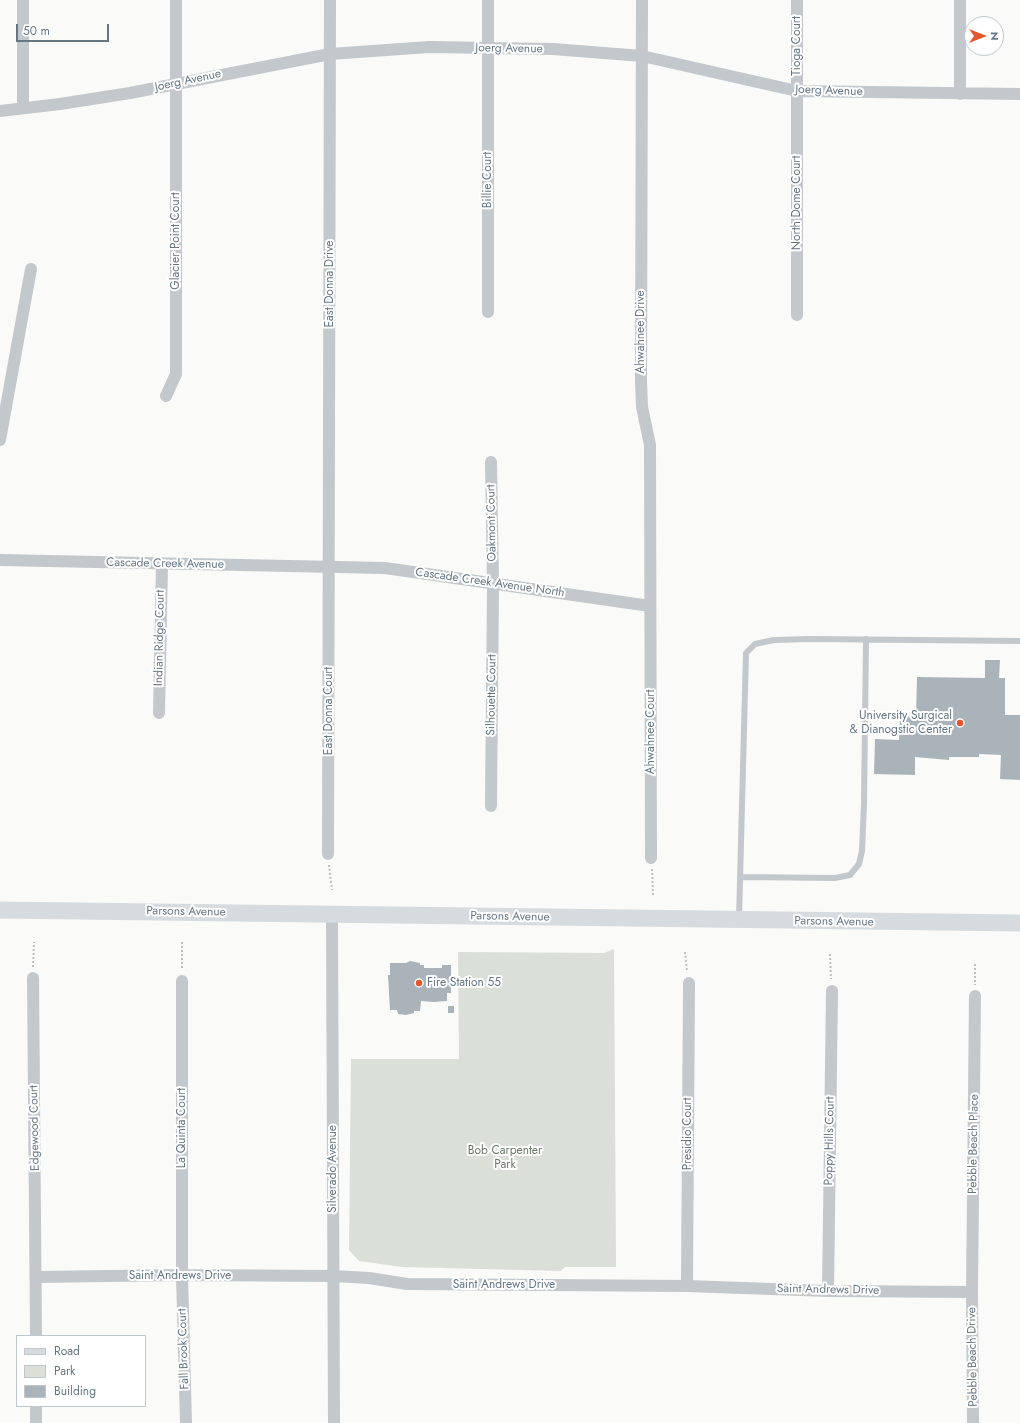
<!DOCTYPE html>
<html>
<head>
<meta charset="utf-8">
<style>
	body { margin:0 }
	#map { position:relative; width:1020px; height:1423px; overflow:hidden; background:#fafaf8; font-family:Jost,sans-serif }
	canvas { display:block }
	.legend { position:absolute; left:16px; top:1335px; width:130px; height:72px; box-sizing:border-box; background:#fff; border:1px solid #c1c8cd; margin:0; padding:5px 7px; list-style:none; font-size:12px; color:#657683 }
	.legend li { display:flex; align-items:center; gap:8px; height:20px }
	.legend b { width:20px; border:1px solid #c1c8cd }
	.north { position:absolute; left:964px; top:16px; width:40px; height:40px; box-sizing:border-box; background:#fff; border:1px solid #c1c8cd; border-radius:50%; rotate:90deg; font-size:11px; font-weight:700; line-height:16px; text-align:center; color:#657683 }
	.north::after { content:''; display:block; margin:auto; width:14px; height:18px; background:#e4572e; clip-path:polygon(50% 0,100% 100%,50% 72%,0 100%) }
	.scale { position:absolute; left:16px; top:24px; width:93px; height:18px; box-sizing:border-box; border:2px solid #657683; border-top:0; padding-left:5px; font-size:12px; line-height:14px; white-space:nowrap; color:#657683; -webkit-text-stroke:3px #fff; paint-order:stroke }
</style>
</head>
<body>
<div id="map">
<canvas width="1020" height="1423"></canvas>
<ul class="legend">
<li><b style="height:5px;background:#d6dbdf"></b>Road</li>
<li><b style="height:11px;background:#dadfd7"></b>Park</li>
<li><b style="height:11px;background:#aab3b9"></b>Building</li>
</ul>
<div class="north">N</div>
<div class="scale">50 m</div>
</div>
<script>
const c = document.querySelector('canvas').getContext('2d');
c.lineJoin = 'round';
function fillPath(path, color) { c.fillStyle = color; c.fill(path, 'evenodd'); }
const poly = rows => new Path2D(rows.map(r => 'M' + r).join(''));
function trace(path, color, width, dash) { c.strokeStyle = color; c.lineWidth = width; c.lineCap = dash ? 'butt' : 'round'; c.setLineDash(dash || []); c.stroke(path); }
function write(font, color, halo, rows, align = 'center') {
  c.font = font + ' Jost,sans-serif'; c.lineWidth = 4; c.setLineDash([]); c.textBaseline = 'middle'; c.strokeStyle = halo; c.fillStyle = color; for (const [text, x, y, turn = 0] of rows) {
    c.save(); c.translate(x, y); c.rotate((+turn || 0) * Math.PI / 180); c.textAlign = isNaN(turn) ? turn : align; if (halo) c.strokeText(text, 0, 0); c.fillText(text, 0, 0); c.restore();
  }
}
fillPath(poly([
	[614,949,616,1267,565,1267,561,1271,402,1267,359,1261,349,1250,351,1059,459,1059,458,952,604,953]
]), '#dadfd7');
fillPath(poly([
	[985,660,1000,660,999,678,1005,678,1005,715,1020,715,1020,780,1000,779,1001,755,979,754,979,757,949,757,949,760,915,757,915,775,874,774,875,739,899,740,900,716,916,717,917,677,985,678],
	[410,961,420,963,420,965,424,965,424,968,442,968,442,965,451,965,451,993,447,993,447,1001,434,1002,421,1001,420,1011,414,1011,414,1013,406,1015,398,1014,397,1010,390,1010,388,975,390,975,390,963,406,963],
	[448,1006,454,1006,454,1013,448,1013]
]), '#aab3b9');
trace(poly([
	[329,865,332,890],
	[652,869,653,895],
	[182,942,182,970],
	[685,952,687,971],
	[830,954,831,979],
	[975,964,975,985],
	[33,967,34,942]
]), '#bbbfc2', 2, [2, 2]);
trace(poly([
	[741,877,835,878,850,875,859,864,862,851,864,804,866,639],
	[739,919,746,653,755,644,774,640,811,639,1020,641]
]), '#c3c8cc', 6);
trace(poly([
	[23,0,23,108],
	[488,0,488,312],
	[642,0,641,381,642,407,650,445,651,858],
	[797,0,797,315],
	[960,0,960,94],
	[0,111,60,104,130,93,330,54,429,47,553,49,642,56,797,91,1020,94],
	[166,396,176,374,176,0],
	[0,440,31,269],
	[0,560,385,568,650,606],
	[159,713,162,564],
	[491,806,493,584,491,462],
	[328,854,330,0],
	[332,914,334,1423],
	[33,978,36,1336],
	[182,981,182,1275,186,1423],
	[36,1277,182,1275,334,1276,369,1278,407,1284,687,1286,828,1291,972,1292],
	[687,1286,689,983],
	[828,1291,832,991],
	[36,1423,36,1406],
	[973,1423,972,1292,975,996]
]), '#c3c8cc', 12);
trace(poly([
	[0,910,1020,923]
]), '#d6dbdf', 17);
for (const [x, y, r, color] of [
	[960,723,4,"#e4572e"],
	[419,983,4,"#e4572e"]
]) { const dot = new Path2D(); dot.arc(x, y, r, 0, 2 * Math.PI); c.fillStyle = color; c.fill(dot); trace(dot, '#fff', 1.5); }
write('12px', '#657683', '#fff', [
	["Tioga Court",797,46,-90],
	["Joerg Avenue",509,49,1],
	["Joerg Avenue",188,81,-12],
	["Joerg Avenue",829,91,2],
	["Billie Court",488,180,-90],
	["North Dome Court",797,203,-90],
	["Glacier Point Court",176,241,-90],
	["East Donna Drive",330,284,-90],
	["Ahwahnee Drive",641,332,-90],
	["Oakmont Court",492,523,-91],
	["Cascade Creek Avenue",165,564,1],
	["Cascade Creek Avenue North",490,583,8],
	["Indian Ridge Court",160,638,-89],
	["Silhouette Court",492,695,-89],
	["East Donna Court",329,711,-90],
	["Ahwahnee Court",651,732,-90],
	["Parsons Avenue",186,912,1],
	["Parsons Avenue",510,917,1],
	["Parsons Avenue",834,922,1],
	["Edgewood Court",35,1128,-91],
	["La Quinta Court",182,1128,-90],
	["Presidio Court",688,1134,-90],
	["Poppy Hills Court",830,1141,-89],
	["Pebble Beach Place",974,1144,-89],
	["Silverado Avenue",333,1169,-90],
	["Saint Andrews Drive",180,1276],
	["Saint Andrews Drive",504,1285],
	["Saint Andrews Drive",828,1290,1],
	["Fall Brook Court",184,1349,-92],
	["Pebble Beach Drive",973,1357,-91]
]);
write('12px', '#657683', '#fff', [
	["University Surgical",952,716],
	["& Dianogstic Center",952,730],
	["Fire Station 55",427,983,"left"]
], 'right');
write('12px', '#687a64', '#fff', [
	["Bob Carpenter",505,1151],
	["Park",505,1165]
]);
</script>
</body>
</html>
